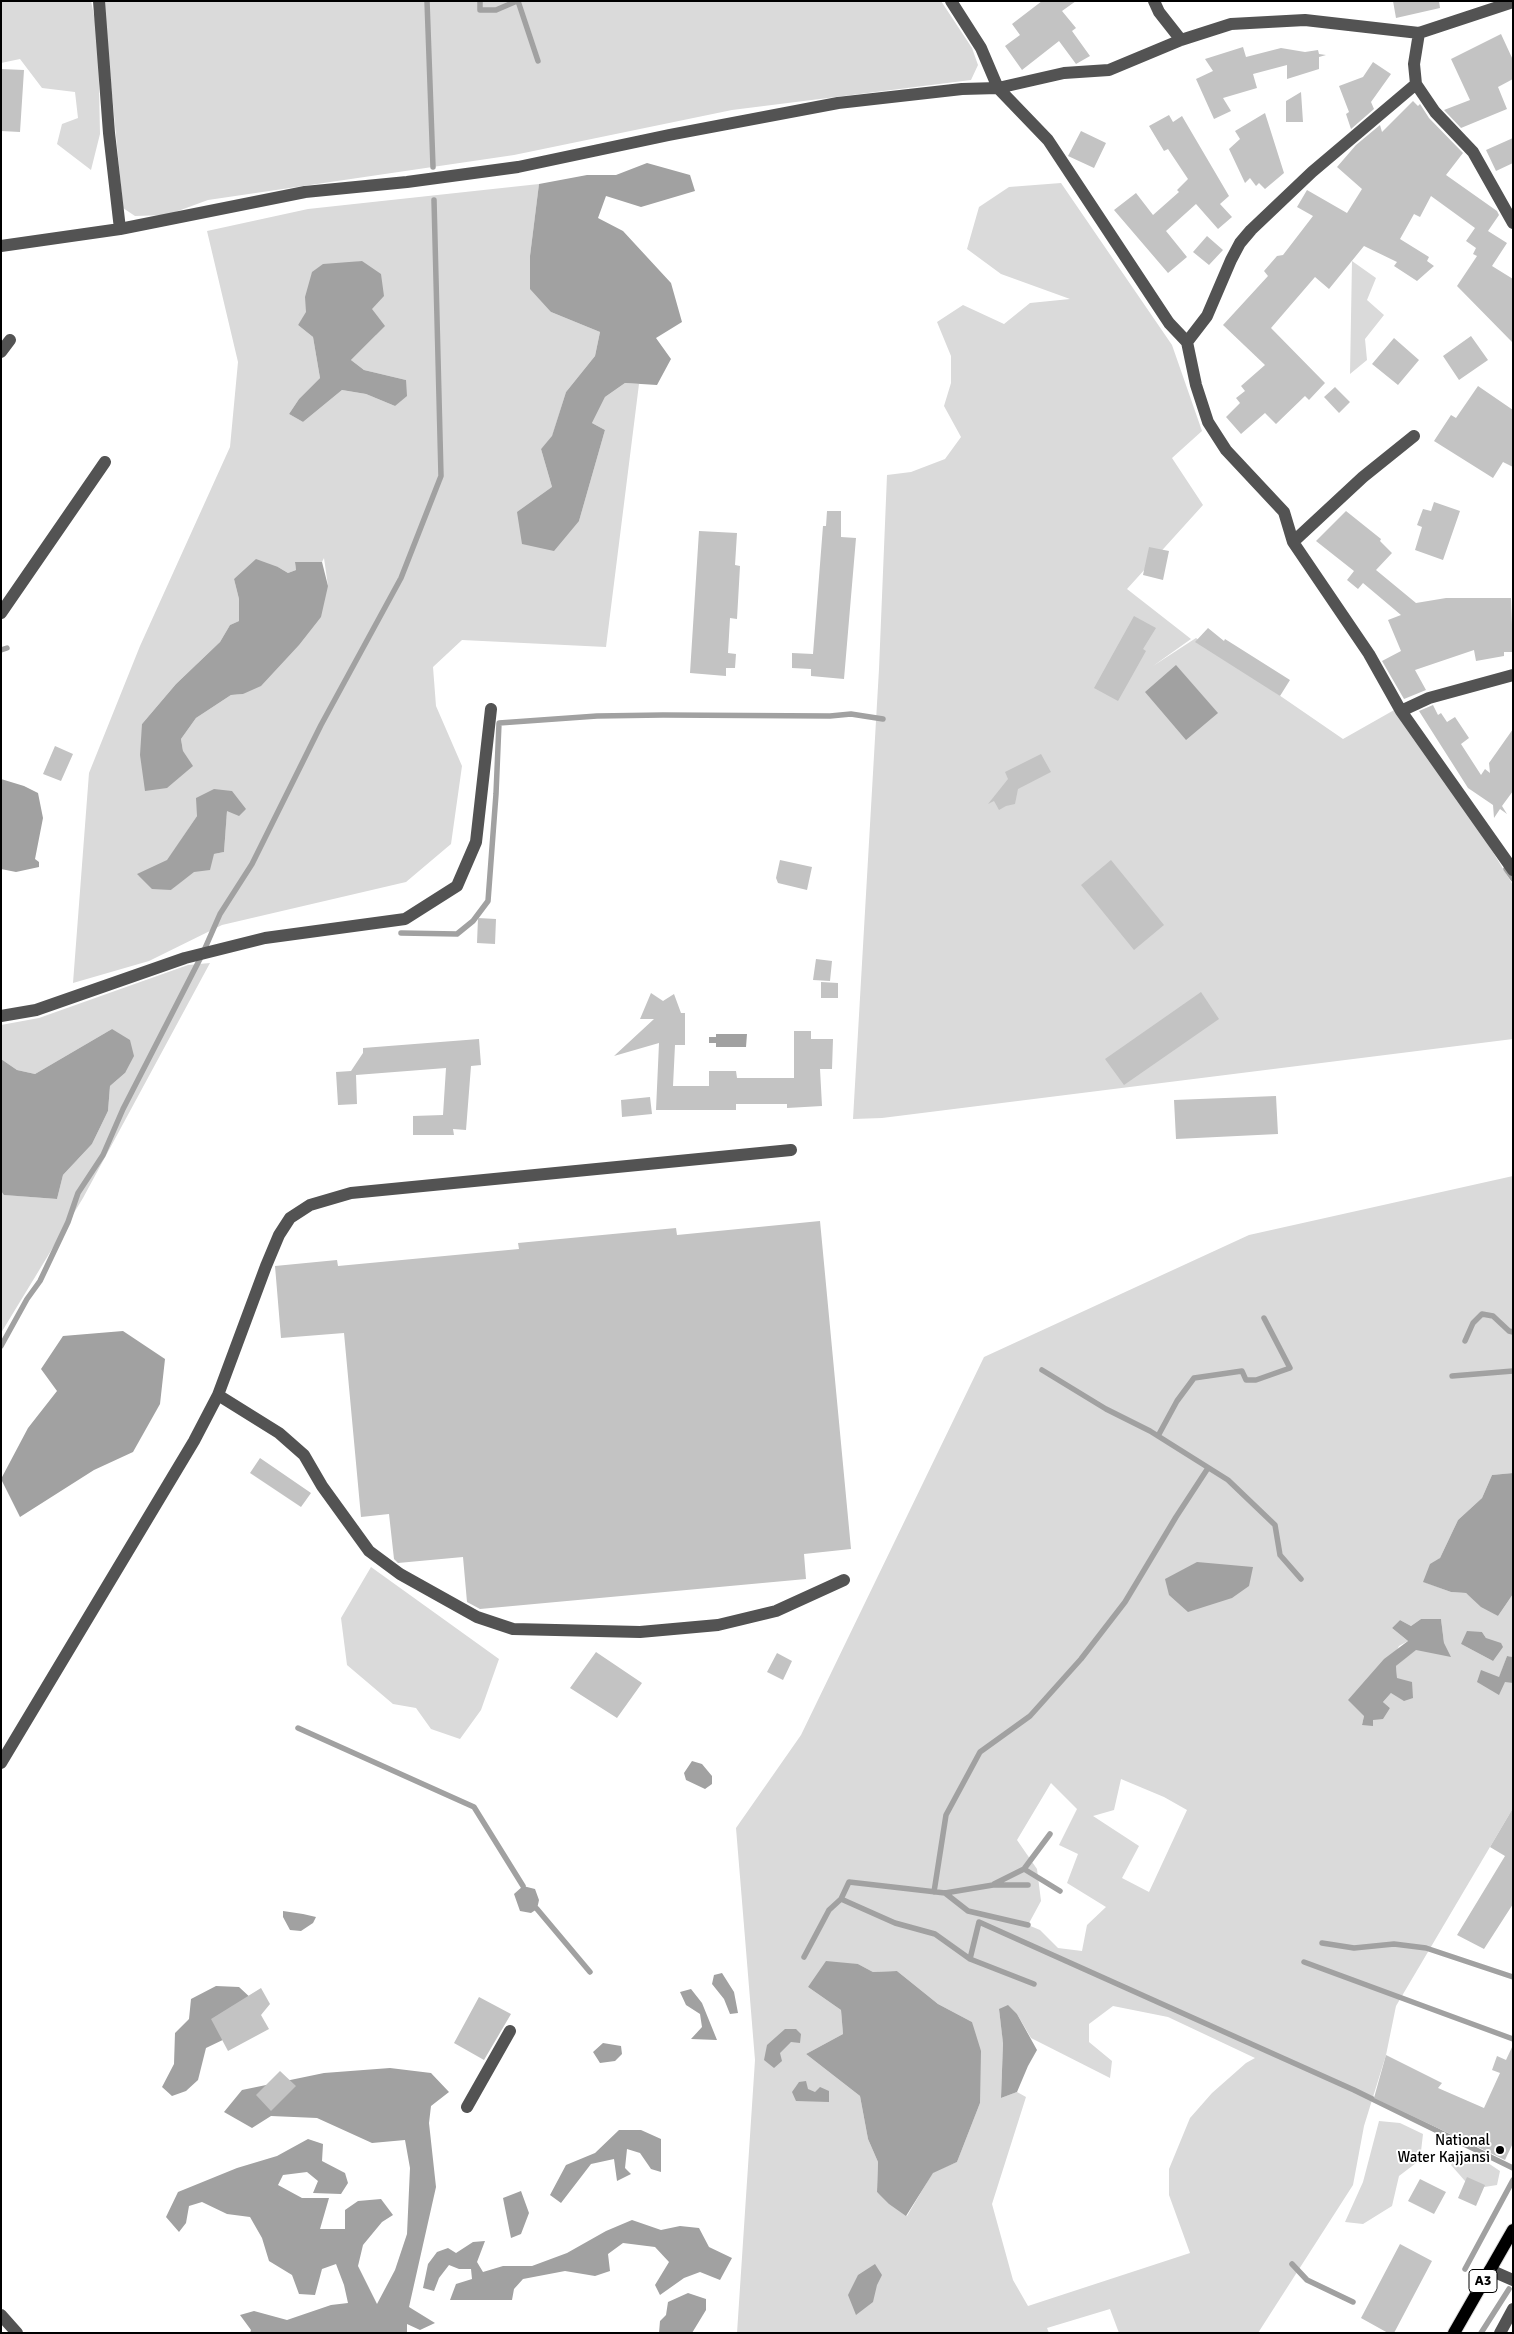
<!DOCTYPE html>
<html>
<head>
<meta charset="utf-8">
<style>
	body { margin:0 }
	#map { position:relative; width:1514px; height:2334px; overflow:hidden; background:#fff; font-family:Signika,sans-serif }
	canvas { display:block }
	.frame { position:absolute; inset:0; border:2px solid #000; pointer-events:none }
</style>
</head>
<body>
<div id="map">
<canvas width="1514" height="2334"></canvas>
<div class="frame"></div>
</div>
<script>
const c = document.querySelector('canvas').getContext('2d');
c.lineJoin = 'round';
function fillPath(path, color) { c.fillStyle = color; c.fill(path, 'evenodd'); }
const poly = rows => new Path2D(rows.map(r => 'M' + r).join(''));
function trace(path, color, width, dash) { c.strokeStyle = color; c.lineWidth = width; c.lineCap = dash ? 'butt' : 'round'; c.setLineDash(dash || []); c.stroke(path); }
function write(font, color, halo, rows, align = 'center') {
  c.font = font + ' Signika,sans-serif'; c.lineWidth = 4; c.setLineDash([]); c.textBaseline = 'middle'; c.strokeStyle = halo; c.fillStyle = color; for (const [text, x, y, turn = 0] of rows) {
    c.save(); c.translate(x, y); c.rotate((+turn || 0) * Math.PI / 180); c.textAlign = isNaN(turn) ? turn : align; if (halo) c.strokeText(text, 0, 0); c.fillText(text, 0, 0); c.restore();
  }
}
fillPath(poly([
	[1,1,91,1,98,35,100,134,91,170,57,144,62,124,78,118,75,92,42,88,20,59,1,63],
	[103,1,941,1,972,48,978,65,971,80,732,110,514,155,208,200,167,215,135,216,123,208],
	[1061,183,1172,345,1202,431,1172,458,1203,505,1127,589,1191,639,1153,666,1196,638,1343,739,1403,705,1513,885,1513,1039,882,1118,853,1119,879,669,887,475,911,472,945,459,961,437,944,406,951,383,951,356,937,322,963,305,1004,324,1030,303,1070,299,1001,274,967,249,979,207,1009,187],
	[539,184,530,256,551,312,600,332,595,356,566,392,552,437,541,449,552,487,579,521,605,430,592,423,605,397,625,383,639,384,606,647,462,640,433,667,436,706,462,766,451,844,406,882,222,925,149,961,73,983,89,773,140,646,230,447,238,362,207,231,308,209],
	[362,261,376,335,351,360,364,370,406,380,395,406,366,394,342,390,303,422,289,414,299,399,320,378,313,337,298,325,307,312,350,263],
	[324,558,328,586,243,694,231,695,196,718,181,739,183,751,142,724,176,684,220,642,230,625,239,621,239,599,234,579,278,567,288,573,296,570,295,562,322,562],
	[232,791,227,810,224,852,214,854,171,890,138,875,167,861,197,816],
	[1352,261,1376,278,1367,300,1384,315,1365,339,1367,360,1350,374],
	[210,963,83,1198,1,1333,1,1191,5,1195,57,1199,63,1175,92,1144,108,1111,110,1086,125,1073,112,1029,35,1074,17,1070,1,1059,1,1025,39,1018,188,965],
	[1513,1176,1513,1473,1492,1475,1482,1498,1458,1520,1440,1558,1424,1582,1451,1592,1466,1593,1498,1616,1513,1594,1513,1657,1507,1656,1499,1678,1513,1683,1513,1808,1396,2006,1386,2055,1364,2126,1353,2185,1258,2333,1119,2333,1110,2309,1047,2328,1049,2333,737,2333,755,2060,736,1828,801,1735,984,1357,1249,1235],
	[1421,1619,1441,1619,1444,1643,1416,1649,1396,1666,1397,1678,1391,1693,1383,1702,1390,1708,1362,1725,1364,1716,1399,1646,1408,1641,1392,1628,1400,1620,1411,1626],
	[1482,1632,1486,1638,1493,1661,1461,1644],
	[1121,1779,1164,1797,1187,1810,1149,1892,1122,1878,1139,1846,1093,1816,1114,1810],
	[1051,1783,1077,1809,1059,1845,1078,1854,1067,1883,1106,1907,1087,1925,1082,1951,1058,1948,1040,1930,1028,1925,1041,1901,1037,1869,1017,1840],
	[858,1964,873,1972,897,1971,938,2004,972,2022,980,2103,957,2162,933,2172,907,2216,877,2192,878,2162,868,2139,860,2096,806,2054,843,2034,841,2010,808,1987],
	[1113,2006,1168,2017,1255,2058,1246,2063,1212,2093,1190,2118,1169,2169,1169,2195,1190,2253,1028,2306,1013,2280,992,2204,1026,2097,1017,2092,1001,2098,1003,2042,999,2009,1017,2014,1031,2038,1110,2078,1112,2061,1089,2042,1089,2024],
	[371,1567,499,1659,481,1710,460,1739,431,1729,416,1708,393,1704,347,1665,341,1618],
	[1379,2121,1400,2123,1423,2134,1420,2160,1399,2176,1392,2206,1363,2224,1345,2222,1363,2182],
	[1458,2152,1479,2157,1500,2171,1497,2185,1472,2189,1451,2165]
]), '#dadada');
fillPath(poly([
	[647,163,690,175,695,191,641,207,606,196,598,218,623,231,671,283,682,322,656,338,671,359,657,385,625,383,605,397,592,423,605,430,579,521,554,551,522,544,517,512,552,487,541,449,552,436,566,392,595,356,600,332,551,312,530,289,530,256,539,184,587,175,616,175],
	[362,261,381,274,384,296,372,309,385,326,351,360,364,370,406,380,407,396,395,406,366,394,342,390,303,422,289,414,299,399,320,378,313,337,298,325,306,312,305,297,312,272,323,264],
	[256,559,278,567,288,573,296,570,295,562,322,562,328,586,321,617,299,645,261,686,243,694,231,695,196,718,181,739,183,751,193,766,167,788,145,791,140,755,142,724,176,684,220,642,230,625,239,621,239,599,234,579],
	[1176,665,1218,713,1186,740,1145,692],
	[1,779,24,786,38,793,43,818,35,859,39,862,39,867,16,872,1,869],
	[214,789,232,791,246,809,239,816,227,811,224,852,214,854,210,870,194,872,171,890,152,889,137,874,167,860,197,816,196,798],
	[112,1029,130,1040,134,1056,125,1073,110,1086,108,1111,92,1144,63,1175,57,1199,4,1195,1,1191,1,1059,17,1070,35,1074],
	[716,1034,747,1034,746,1047,716,1047,716,1043,709,1043,709,1037,716,1037],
	[123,1331,165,1359,160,1404,133,1452,94,1470,20,1517,1,1479,28,1428,57,1391,41,1369,63,1336],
	[1513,1473,1513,1594,1498,1616,1481,1607,1466,1593,1451,1592,1423,1582,1430,1564,1440,1558,1458,1520,1482,1498,1492,1475],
	[1197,1562,1253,1567,1249,1586,1232,1598,1188,1612,1169,1595,1165,1579],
	[1421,1619,1441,1619,1444,1643,1451,1657,1416,1650,1396,1666,1397,1678,1412,1682,1413,1698,1404,1701,1391,1693,1383,1702,1390,1708,1383,1719,1373,1720,1373,1726,1362,1725,1364,1716,1348,1700,1384,1659,1408,1641,1392,1628,1400,1620,1411,1626],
	[1467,1631,1482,1632,1486,1638,1501,1643,1503,1647,1493,1661,1461,1644],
	[1507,1656,1513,1657,1513,1683,1505,1682,1499,1695,1477,1682,1481,1670,1499,1677],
	[692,1761,702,1764,712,1776,712,1784,705,1789,686,1780,684,1773],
	[523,1886,535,1889,539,1900,537,1909,531,1913,520,1911,514,1894],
	[283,1911,303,1914,316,1917,313,1923,301,1931,290,1930,283,1917],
	[826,1961,858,1964,873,1972,897,1971,938,2004,972,2022,981,2051,980,2103,957,2162,933,2173,906,2216,889,2204,877,2192,878,2162,868,2139,860,2096,806,2054,843,2034,841,2010,808,1987],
	[722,1973,734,1992,738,2013,730,2014,724,1999,712,1984,714,1975],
	[216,1986,239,1987,253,2000,231,2036,206,2048,198,2080,186,2091,172,2096,162,2087,174,2064,175,2033,189,2019,191,1999],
	[691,1989,702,2003,717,2040,691,2039,702,2027,700,2014,686,2005,680,1992],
	[1008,2005,1017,2014,1037,2050,1028,2066,1017,2092,1001,2098,1003,2043,999,2009],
	[785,2029,796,2029,801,2034,800,2043,791,2042,780,2053,782,2061,774,2068,764,2060,767,2045],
	[603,2043,621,2046,622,2054,615,2061,600,2063,593,2052],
	[390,2068,431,2073,449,2092,431,2106,429,2123,436,2187,409,2307,435,2323,420,2330,407,2324,407,2333,250,2333,251,2330,240,2315,254,2311,287,2320,331,2305,348,2303,344,2285,336,2264,322,2269,315,2295,299,2294,292,2275,269,2261,262,2238,250,2217,227,2214,202,2202,189,2206,186,2223,179,2232,166,2217,178,2192,237,2168,277,2156,308,2139,323,2144,322,2161,345,2173,348,2183,341,2194,313,2193,318,2181,307,2172,283,2175,278,2185,302,2198,329,2198,320,2229,345,2229,345,2210,358,2201,381,2199,393,2215,382,2222,363,2245,358,2266,377,2304,395,2270,407,2234,410,2168,405,2140,372,2143,317,2118,271,2116,252,2128,224,2112,242,2090,324,2073],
	[806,2081,808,2089,815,2092,820,2087,829,2091,829,2102,796,2101,792,2092,799,2082],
	[619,2130,641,2130,661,2139,661,2172,651,2169,640,2153,627,2149,625,2168,631,2174,617,2181,614,2159,591,2164,561,2203,550,2195,566,2165,595,2153],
	[521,2191,529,2213,521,2234,511,2238,503,2198],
	[632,2220,661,2230,680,2226,699,2228,709,2247,732,2258,720,2280,700,2272,684,2278,660,2295,655,2285,669,2262,655,2247,623,2243,608,2254,610,2271,595,2276,565,2271,523,2279,514,2289,512,2300,450,2300,456,2284,472,2279,471,2269,459,2269,449,2265,439,2278,434,2291,423,2288,428,2264,437,2252,448,2248,456,2253,473,2242,485,2241,477,2262,483,2272,503,2266,532,2266,567,2253,606,2231],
	[875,2264,882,2275,877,2285,873,2302,856,2315,848,2295,858,2275],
	[688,2293,706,2299,706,2310,692,2333,659,2333,660,2321,666,2315,668,2302]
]), '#a1a1a1');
trace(poly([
	[427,1,433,167],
	[480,1,480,10,496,10,517,1],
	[518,1,538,61],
	[1,650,7,648],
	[1506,869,1513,879],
	[401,933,457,934,473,921,488,901,496,794,499,723,597,716,663,715,830,716,851,714,883,719],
	[1465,1341,1473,1323,1482,1314,1493,1316,1509,1331,1513,1332],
	[1,1346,27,1299,40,1281,68,1222,78,1193,103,1155,123,1109,202,955,220,914,252,864,321,725,401,578,441,476,434,200],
	[1042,1370,1106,1409,1150,1431,1228,1480,1275,1525,1280,1555,1301,1579],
	[1452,1376,1513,1371],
	[1158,1436,1177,1401,1194,1378,1242,1371,1246,1380,1256,1380,1290,1368,1264,1318],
	[298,1728,474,1807,523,1886],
	[1024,1869,1060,1891],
	[994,1884,1024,1869,1050,1834],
	[934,1892,946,1815,980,1752,1030,1716,1081,1659,1125,1602,1176,1517,1208,1468],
	[945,1893,968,1911,1028,1925],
	[841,1899,895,1923,935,1934,970,1959,1034,1984],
	[537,1909,590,1972],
	[1322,1943,1354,1948,1394,1944,1426,1948,1513,1977],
	[804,1957,829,1910,841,1899,849,1882,945,1893,993,1885,1028,1885],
	[970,1959,979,1922,1354,2090,1513,2168],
	[1304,1962,1513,2039],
	[1292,2264,1307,2280,1353,2302],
	[1465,2269,1513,2180],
	[1481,2333,1509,2289]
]), '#a1a1a1', 5.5);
fillPath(poly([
	[1042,1,1076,1,1062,11,1076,28,1072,31,1090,56,1076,64,1059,41,1022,70,1005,46,1020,35,1012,24],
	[1393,1,1439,1,1440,8,1396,18],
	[1501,34,1513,60,1513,79,1498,87,1507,109,1461,128,1444,110,1470,100,1451,59],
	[1243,47,1246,57,1281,48,1305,52,1318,50,1319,54,1326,55,1319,57,1319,69,1287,79,1287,65,1253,74,1257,88,1223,98,1231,111,1214,119,1196,79,1213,71,1205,59],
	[1373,62,1391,74,1371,102,1374,109,1351,129,1346,114,1349,112,1339,86,1363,77],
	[1,69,24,70,20,132,1,131],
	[1301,92,1303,122,1286,122,1286,101],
	[1413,101,1418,106,1420,104,1429,118,1463,153,1446,175,1497,211,1499,215,1488,231,1507,243,1492,266,1513,279,1513,343,1457,286,1477,256,1473,254,1476,248,1466,241,1475,228,1431,196,1420,217,1414,214,1400,239,1429,257,1427,261,1434,266,1417,281,1394,266,1397,262,1364,246,1329,289,1315,277,1271,328,1325,383,1309,400,1305,396,1276,424,1265,413,1241,434,1226,417,1240,403,1236,398,1245,391,1241,386,1265,365,1223,325,1268,276,1264,271,1277,256,1283,255,1313,216,1297,207,1307,190,1347,213,1362,189,1337,167,1356,145,1380,125,1382,132],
	[1265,113,1284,173,1265,189,1259,183,1256,186,1250,178,1245,183,1229,149,1240,139,1235,131],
	[1169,115,1173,122,1182,116,1229,196,1220,204,1232,217,1218,229,1196,204,1166,231,1187,257,1168,273,1114,210,1136,193,1153,215,1179,192,1177,190,1188,179,1168,149,1164,151,1149,126],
	[1081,131,1106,143,1094,168,1068,156],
	[1513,138,1513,163,1496,171,1486,150],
	[1207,236,1223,250,1209,265,1193,252],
	[1471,336,1488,360,1459,380,1443,356],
	[1394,338,1419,360,1398,385,1372,364],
	[1478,386,1513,410,1513,467,1503,462,1493,478,1434,441,1451,415,1456,418],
	[1335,387,1350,402,1339,413,1324,397],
	[1434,502,1460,511,1443,560,1415,550,1422,527,1417,525,1423,509,1431,511],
	[827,511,841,511,841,537,856,538,844,679,811,676,811,669,792,668,792,653,813,654,823,526,826,526],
	[1346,511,1381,539,1380,541,1392,553,1376,570,1416,603,1446,598,1511,598,1513,652,1504,652,1504,656,1476,661,1474,650,1415,670,1426,690,1404,699,1382,661,1401,651,1388,620,1401,615,1363,583,1358,589,1347,580,1354,571,1316,541],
	[699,531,737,533,735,565,740,566,737,619,730,618,728,653,736,654,735,668,726,668,726,676,690,673],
	[1149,547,1169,551,1163,580,1143,575],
	[1134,616,1156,628,1143,649,1146,651,1118,701,1094,688],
	[1208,628,1224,641,1225,639,1290,680,1280,696,1195,642],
	[1433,705,1438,715,1441,713,1447,722,1455,717,1469,738,1461,744,1481,775,1485,769,1490,773,1489,763,1513,729,1513,791,1502,806,1507,814,1500,809,1494,818,1493,805,1468,788,1419,711],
	[55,746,73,754,61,781,43,774],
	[1041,754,1051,772,1018,789,1015,804,1006,806,999,810,994,801,988,804,1008,779,1005,772],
	[780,860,812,867,807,890,778,883,776,878],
	[1111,860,1164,925,1134,950,1081,885],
	[478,918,496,919,495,944,477,943],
	[816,959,832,961,830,981,813,980],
	[821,982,838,983,838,998,821,998],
	[1201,992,1219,1019,1124,1085,1105,1059],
	[651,993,663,1001,674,994,681,1013,685,1013,685,1045,675,1045,673,1086,709,1086,709,1071,736,1071,737,1078,794,1078,794,1031,811,1031,811,1039,833,1039,832,1069,820,1069,822,1106,787,1108,787,1104,736,1104,736,1110,656,1110,659,1043,614,1056,654,1019,640,1019],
	[479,1039,481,1065,471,1066,466,1130,453,1129,454,1135,413,1135,413,1116,443,1115,446,1068,356,1075,357,1104,338,1105,336,1072,351,1071,363,1053,363,1048],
	[1276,1096,1278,1134,1176,1139,1174,1100],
	[650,1097,652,1114,622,1117,621,1100],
	[820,1221,851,1549,804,1554,806,1579,480,1609,467,1602,463,1557,398,1563,394,1559,389,1514,361,1517,344,1333,281,1338,275,1266,337,1260,338,1266,519,1249,518,1243,676,1228,677,1235],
	[260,1458,311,1493,301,1507,250,1473],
	[596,1652,642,1683,617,1718,570,1688],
	[777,1653,792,1661,783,1680,767,1672],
	[1513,1808,1513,1904,1484,1949,1457,1935,1505,1856,1490,1847],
	[261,1988,270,2004,261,2015,269,2029,228,2051,211,2019],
	[479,1997,511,2014,484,2060,454,2043],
	[1513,2045,1513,2143,1505,2160,1374,2098,1386,2055,1442,2083,1438,2088,1484,2108,1500,2073,1492,2070,1497,2056,1506,2060],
	[280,2071,296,2086,271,2111,256,2095],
	[1467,2177,1485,2185,1476,2206,1458,2198],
	[1420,2179,1446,2192,1434,2214,1408,2201],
	[1400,2244,1432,2261,1394,2333,1388,2333,1361,2318]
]), '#c3c3c3');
const major = poly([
	[1454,2333,1513,2230]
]);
trace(major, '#dbdbdb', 14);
trace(poly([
	[99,1,109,133,120,229],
	[951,1,981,48,998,88,1048,140,1169,323,1187,342,1196,385,1208,422,1226,450,1284,512,1293,542,1369,654,1401,711,1513,870],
	[1154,1,1159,12,1181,40],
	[1419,33,1414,64,1416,84,1435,112,1473,152,1513,223],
	[1,246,120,229,305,192,407,182,518,167,669,135,838,103,962,89,998,88,1064,73,1109,70,1181,40,1231,24,1305,20,1419,33,1513,2],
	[1187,342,1207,316,1231,260,1240,243,1251,230,1312,172,1416,84],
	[1,352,10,340],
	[1293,542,1363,477,1414,436],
	[1,613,105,462],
	[1401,711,1429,698,1513,675],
	[1,1016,36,1010,185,958,265,938,405,919,457,886,476,842,491,709],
	[218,1395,279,1433,304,1455,322,1486,369,1551,400,1574,477,1617,513,1629,640,1632,718,1625,776,1611,844,1580],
	[1,1763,194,1441,218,1395,266,1266,279,1235,290,1218,310,1205,351,1193,791,1150],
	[467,2107,510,2031],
	[1490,2270,1513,2280],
	[1,2315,17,2333],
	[1500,2333,1513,2309]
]), '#535353', 12);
trace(major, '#000', 12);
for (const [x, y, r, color] of [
	[1500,2150,5,"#000"]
]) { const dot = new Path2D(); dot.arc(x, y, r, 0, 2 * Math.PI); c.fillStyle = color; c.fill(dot); trace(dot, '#fff', 2); }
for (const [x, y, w] of [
	[1483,2281,28]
]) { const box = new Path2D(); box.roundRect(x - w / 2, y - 11.5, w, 23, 4); c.fillStyle = '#fff'; c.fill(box); trace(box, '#000', 1); }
write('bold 14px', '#000', null, [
	["A3",1483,2281]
]);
write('15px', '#000', '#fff', [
	["National",1490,2141],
	["Water Kajjansi",1490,2158]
], 'right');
</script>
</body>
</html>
